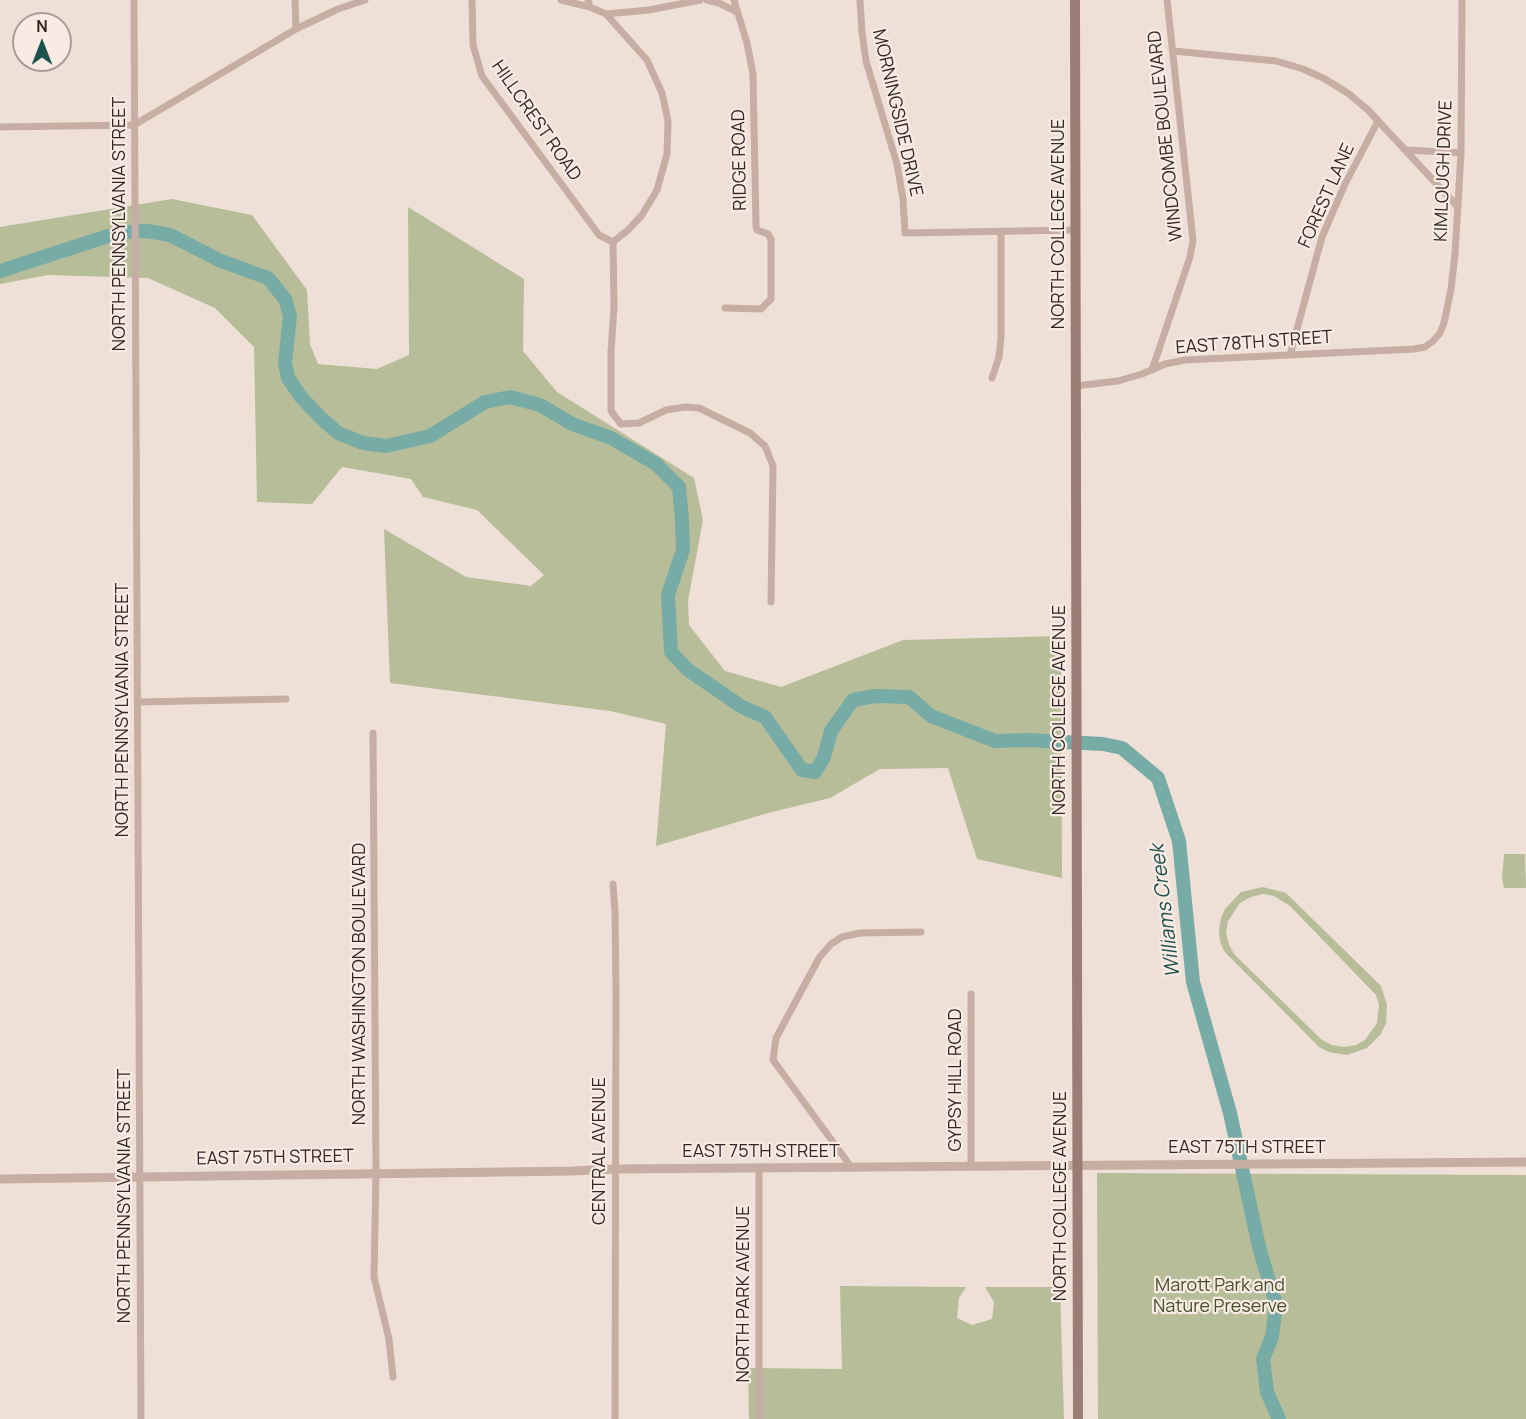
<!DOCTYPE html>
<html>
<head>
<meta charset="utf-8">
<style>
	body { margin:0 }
	#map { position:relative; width:1526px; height:1419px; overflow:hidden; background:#efe0d7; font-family:Manrope,sans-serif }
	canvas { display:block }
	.north { position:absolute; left:12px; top:12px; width:60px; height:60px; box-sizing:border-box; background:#f8ebe3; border:2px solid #a99d97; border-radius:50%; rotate:0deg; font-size:16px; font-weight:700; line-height:24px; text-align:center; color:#322725 }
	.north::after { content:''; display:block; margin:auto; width:21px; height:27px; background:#1d514d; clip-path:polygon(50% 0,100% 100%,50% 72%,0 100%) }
</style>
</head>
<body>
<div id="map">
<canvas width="1526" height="1419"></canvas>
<div class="north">N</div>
</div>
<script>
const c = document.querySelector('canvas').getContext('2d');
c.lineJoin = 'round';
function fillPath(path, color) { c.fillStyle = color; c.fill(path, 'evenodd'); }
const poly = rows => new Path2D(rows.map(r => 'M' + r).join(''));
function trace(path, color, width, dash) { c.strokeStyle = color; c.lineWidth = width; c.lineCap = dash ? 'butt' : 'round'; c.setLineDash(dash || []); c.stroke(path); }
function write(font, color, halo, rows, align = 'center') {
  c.font = font + ' Manrope,sans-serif'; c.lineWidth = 4.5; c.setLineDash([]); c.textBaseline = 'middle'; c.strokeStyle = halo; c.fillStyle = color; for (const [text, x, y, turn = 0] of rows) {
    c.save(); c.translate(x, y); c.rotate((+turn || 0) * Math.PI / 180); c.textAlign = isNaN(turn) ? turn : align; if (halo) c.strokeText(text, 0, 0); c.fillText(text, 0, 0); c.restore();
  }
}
fillPath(poly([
	[172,199,252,215,307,290,310,344,318,364,377,369,409,355,408,207,524,279,523,351,557,392,694,478,703,520,688,601,689,625,725,671,781,687,903,640,1061,636,1062,878,977,859,948,768,880,769,830,798,768,813,656,846,666,724,610,711,390,683,384,529,466,577,531,586,544,575,477,510,423,497,411,479,342,467,312,504,257,502,254,347,215,308,148,278,48,275,0,284,0,227],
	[1504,854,1525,854,1526,888,1504,888,1502,878],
	[1263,887,1286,893,1381,986,1387,1005,1386,1023,1381,1034,1367,1048,1347,1055,1329,1052,1319,1047,1224,951,1220,941,1219,930,1221,918,1225,909,1241,892],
	[1263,894,1274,896,1290,906,1376,995,1379,1005,1377,1023,1365,1040,1356,1045,1344,1047,1332,1045,1322,1040,1235,955,1229,945,1226,933,1228,921,1240,903,1251,897],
	[1097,1173,1526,1175,1526,1419,1098,1419],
	[840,1286,966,1287,959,1298,957,1318,972,1325,992,1319,994,1302,985,1287,1060,1287,1064,1419,749,1419,748,1368,842,1369]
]), '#b6bd98');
trace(poly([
	[0,271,105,237,125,232,147,231,170,235,221,261,268,278,285,299,290,316,285,363,288,378,301,397,321,418,338,433,363,443,386,446,430,436,485,402,510,397,540,405,572,424,611,438,656,464,679,487,682,520,683,550,668,595,671,652,688,670,713,687,742,707,765,717,802,770,815,772,824,757,831,731,853,700,875,696,909,697,931,716,995,741,1026,740,1103,744,1122,748,1158,778,1179,841,1193,982,1230,1113,1260,1251,1276,1304,1272,1337,1263,1359,1267,1392,1279,1419]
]), '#77aba5', 14);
trace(poly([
	[134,0,141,1419],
	[295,0,296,29],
	[472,0,473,45,482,76,599,235,613,242],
	[561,0,590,7],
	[588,0,590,7,606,14,647,60,662,93,668,121,667,154,657,190,642,215,628,230,613,242],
	[707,0,719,3,737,12],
	[860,0,862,32,866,61,897,164,903,199,905,233,1075,230],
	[606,14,649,10,700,0],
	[1173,51,1276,61,1303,69,1325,79,1349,94,1368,110,1458,207],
	[0,127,134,125,296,29,338,9,365,0],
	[1407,150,1461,153],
	[613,242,614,306,611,352,611,411,621,424,639,423,666,410,685,407,699,408,750,433,765,446,773,466,771,602],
	[725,308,761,309,771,299,771,239,768,234,757,230,756,226,753,74,747,43,734,0],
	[1290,355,1322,237,1345,184,1378,121],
	[1152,370,1190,257,1193,240,1167,0],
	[992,378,999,357,1001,337,1001,231],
	[1075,386,1118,381,1142,374,1165,364,1185,360,1414,349,1425,347,1433,341,1440,333,1444,323,1451,289,1455,254,1461,153,1462,0],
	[138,702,286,699],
	[373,733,376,1173,374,1277,389,1339,393,1377],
	[613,884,615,911,616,991,615,1419],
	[971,994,971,1166],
	[759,1168,759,1419],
	[852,1168,773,1060,776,1038,819,958,831,944,842,937,860,933,921,932]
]), '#c6aea4', 7);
trace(poly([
	[0,1179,573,1171,614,1169,1526,1162]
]), '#c6aea4', 9);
trace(poly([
	[1075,0,1078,1419]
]), '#9a7d75', 10);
write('18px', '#322725', '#f8ebe3', [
	["MORNINGSIDE DRIVE",897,113,77],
	["HILLCREST ROAD",536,121,55],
	["WINDCOMBE BOULEVARD",1166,136,-96],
	["RIDGE ROAD",740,160,-91],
	["KIMLOUGH DRIVE",1444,171,-88],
	["FOREST LANE",1327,196,-66],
	["NORTH PENNSYLVANIA STREET",120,224,-90],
	["NORTH COLLEGE AVENUE",1059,224,-90],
	["EAST 78TH STREET",1254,343,-4],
	["NORTH PENNSYLVANIA STREET",123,710,-90],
	["NORTH COLLEGE AVENUE",1060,710,-90],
	["NORTH WASHINGTON BOULEVARD",360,984,-90],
	["GYPSY HILL ROAD",956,1080,-90],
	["EAST 75TH STREET",1247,1148],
	["CENTRAL AVENUE",600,1151,-90],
	["EAST 75TH STREET",761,1152],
	["EAST 75TH STREET",275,1158,-1],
	["NORTH PENNSYLVANIA STREET",125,1196,-90],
	["NORTH COLLEGE AVENUE",1061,1196,-90],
	["NORTH PARK AVENUE",744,1294,-90]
]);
write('18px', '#474f2a', '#f8ebe3', [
	["Marott Park and",1220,1286],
	["Nature Preserve",1220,1307]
]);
write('italic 20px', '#1d514d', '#f8ebe3', [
	["Williams Creek",1166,911,-97]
]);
</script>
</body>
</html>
